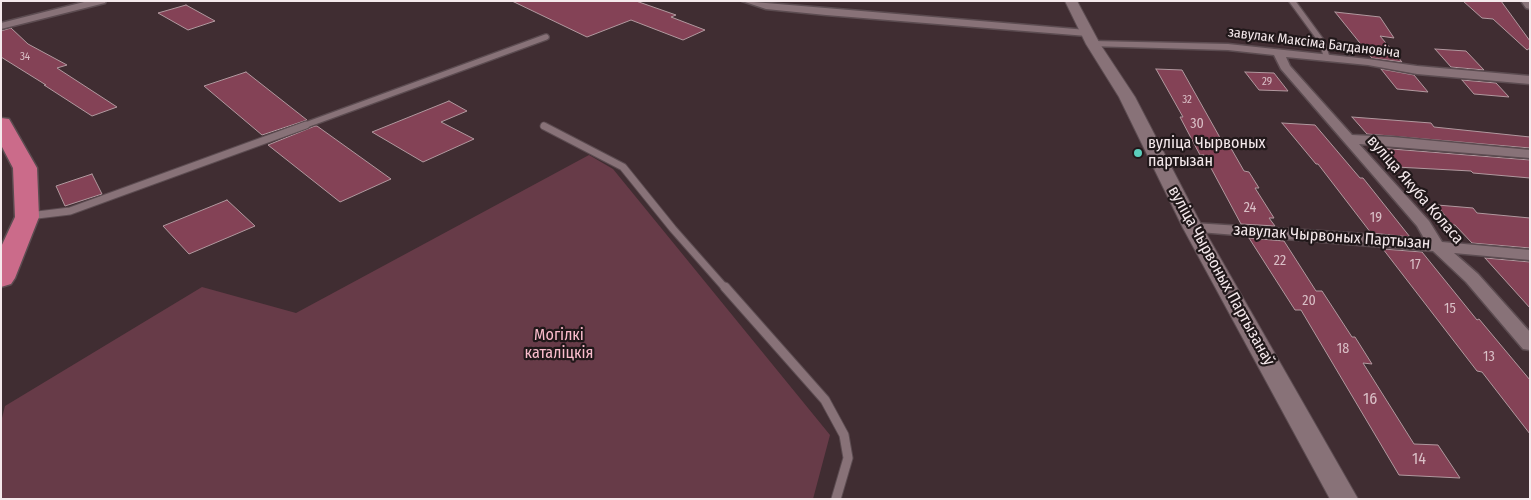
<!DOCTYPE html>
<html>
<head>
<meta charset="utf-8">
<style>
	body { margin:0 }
	#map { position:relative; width:1531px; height:500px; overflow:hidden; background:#402d32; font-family:"Fira Sans Condensed",sans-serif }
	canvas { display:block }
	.frame { position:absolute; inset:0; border:2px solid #f5e9ec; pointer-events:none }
</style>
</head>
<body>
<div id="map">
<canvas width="1531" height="500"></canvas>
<div class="frame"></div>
</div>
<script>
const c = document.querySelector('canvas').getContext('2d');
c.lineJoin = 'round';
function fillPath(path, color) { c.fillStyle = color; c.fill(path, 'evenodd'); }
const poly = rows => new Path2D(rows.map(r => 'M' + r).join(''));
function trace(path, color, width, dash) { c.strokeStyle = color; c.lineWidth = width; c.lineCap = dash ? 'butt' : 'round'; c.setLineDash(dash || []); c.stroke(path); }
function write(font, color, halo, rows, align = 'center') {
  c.font = font + ' "Fira Sans Condensed",sans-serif'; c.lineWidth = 4.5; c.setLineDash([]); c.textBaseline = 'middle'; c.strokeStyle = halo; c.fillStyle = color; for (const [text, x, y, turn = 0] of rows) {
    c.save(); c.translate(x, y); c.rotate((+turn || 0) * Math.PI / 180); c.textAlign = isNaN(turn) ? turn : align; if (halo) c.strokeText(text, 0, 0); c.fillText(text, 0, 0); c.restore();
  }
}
fillPath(poly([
	[589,155,613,169,830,435,813,499,1,499,1,422,5,406,202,287,296,313]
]), '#673b48');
const building = poly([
	[512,1,636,1,676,15,671,17,705,30,683,40,631,20,587,37,512,1],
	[1463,1,1501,1,1530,41,1530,48,1527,50,1493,19,1482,18,1463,1],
	[186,5,215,21,188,30,158,13,186,5],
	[1335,12,1380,17,1394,38,1380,36,1402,62,1372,58,1335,12],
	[11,28,28,44,67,65,57,68,117,107,92,116,44,85,46,85,1,57,1,31,11,28],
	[1435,49,1466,51,1484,70,1451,67,1435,49],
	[1156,69,1182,70,1223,143,1228,143,1244,171,1249,172,1259,188,1255,188,1274,218,1269,218,1275,226,1241,224,1204,155,1200,155,1180,117,1183,117,1156,69],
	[1381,69,1414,75,1428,92,1397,89,1381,69],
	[246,72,307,120,262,135,204,86,246,72],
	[1245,72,1274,73,1288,91,1259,90,1245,72],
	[1462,80,1496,83,1509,97,1474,94,1462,80],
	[449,101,467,111,441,122,474,139,423,162,372,132,449,101],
	[1352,117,1431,123,1434,127,1530,137,1530,148,1367,134,1352,117],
	[1282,123,1315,125,1360,178,1363,178,1410,237,1371,233,1318,164,1316,164,1282,123],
	[315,126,317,126,391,179,340,202,268,145,315,126],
	[1379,148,1530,160,1530,178,1473,173,1471,171,1396,167,1379,148],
	[92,174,102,194,65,206,56,186,92,174],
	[227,200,255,226,189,254,163,226,227,200],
	[1437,205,1473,208,1477,213,1530,218,1530,248,1472,243,1455,225,1452,225,1437,205],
	[1249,238,1284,241,1316,291,1322,291,1352,337,1355,337,1372,364,1363,363,1414,444,1438,445,1460,478,1399,475,1301,310,1295,310,1249,238],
	[1383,249,1422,252,1477,320,1479,319,1530,380,1530,434,1482,372,1477,371,1383,249],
	[1485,258,1530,262,1530,308,1485,258]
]);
fillPath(building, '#844256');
trace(building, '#b1999f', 1);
const serviceFar2 = poly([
	[1292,1,1322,42,1327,58],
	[303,126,546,37]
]);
const serviceFar1 = poly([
	[544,126,623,167,673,229,726,289],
	[29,216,70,211,306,125]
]);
const service = poly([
	[725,287,825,400,844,435,848,458,836,499]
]);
const minor = poly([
	[88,1,106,1,105,3,1,29,1,23,88,1],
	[742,1,1087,30,1092,33,1087,36,826,15,766,9,742,1],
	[1521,1,1530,1,1530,9,1526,8,1521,1],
	[1093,41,1228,44,1368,59,1417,66,1530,76,1530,84,1417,74,1368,65,1286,57,1290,66,1352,135,1393,137,1530,150,1530,158,1359,144,1429,221,1442,242,1530,250,1530,260,1454,253,1478,274,1530,332,1530,350,1523,349,1466,282,1433,251,1187,231,1185,228,1187,225,1193,223,1351,233,1425,240,1417,226,1281,69,1274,55,1228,50,1089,46,1087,44,1093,41]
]);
const tertiary = poly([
	[1065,1,1077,1,1100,44,1135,97,1203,228,1358,499,1330,499,1183,228,1119,97,1086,44,1065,1]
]);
const trunk = poly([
	[1,118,9,119,37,168,39,217,15,278,11,284,1,287,1,247,15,217,13,168,1,145,1,118]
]);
trace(serviceFar2, '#5c4c51', 8);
trace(serviceFar1, '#5c4c51', 9);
trace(service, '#5c4c51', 11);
trace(minor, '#5c4c51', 3);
trace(tertiary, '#5c4c51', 2);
trace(trunk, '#5c4c51', 3);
trace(serviceFar2, '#887278', 5.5);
trace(serviceFar1, '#887278', 7);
trace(service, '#887278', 9);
fillPath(minor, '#887278');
fillPath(tertiary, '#887278');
fillPath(trunk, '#cb6b8a');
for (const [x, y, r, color] of [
	[1138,153,5,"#5bcebc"]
]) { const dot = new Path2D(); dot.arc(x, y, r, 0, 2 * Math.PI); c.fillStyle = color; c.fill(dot); trace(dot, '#21181a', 2); }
write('11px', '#d9bfc6', null, [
	["34",25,57],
	["29",1267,82],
	["32",1187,100]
]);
write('14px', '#f5e9ec', '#21181a', [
	["завулак Максіма Багдановіча",1314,43,7]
]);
write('14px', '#d9bfc6', null, [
	["30",1197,124],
	["24",1250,208],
	["19",1376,218],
	["22",1280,261],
	["17",1415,265],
	["20",1309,301],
	["15",1450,309],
	["18",1343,349],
	["13",1489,357]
]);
write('16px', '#f5e9ec', '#21181a', [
	["вуліца Чырвоных",1148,144],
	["партызан",1148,162]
], 'left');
write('16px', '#f5e9ec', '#21181a', [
	["вуліца Якуба Коласа",1415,190,49],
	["завулак Чырвоных Партызан",1332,237,4],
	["вуліца Чырвоных Партызанаў",1221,276,61]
]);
write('16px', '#fabccc', '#21181a', [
	["Могілкі",559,336],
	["каталіцкія",559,354]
]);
write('16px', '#d9bfc6', null, [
	["16",1370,400],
	["14",1419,460]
]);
</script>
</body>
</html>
